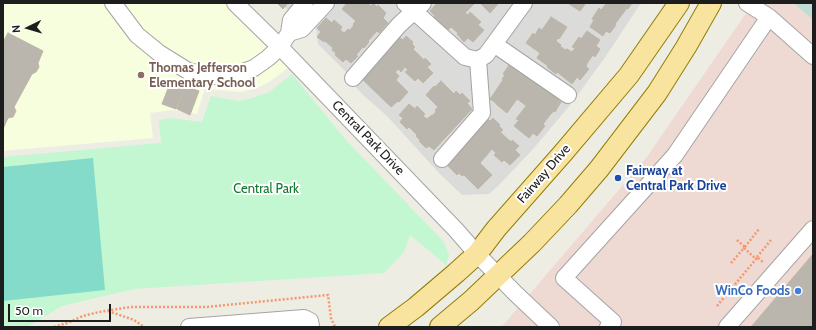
<!DOCTYPE html>
<html>
<head>
<meta charset="utf-8">
<style>
	body { margin:0 }
	#map { position:relative; width:816px; height:330px; overflow:hidden; background:#eeede4; font-family:Cabin,sans-serif }
	canvas { display:block }
	.frame { position:absolute; inset:0; border:4px solid #1d1d1d; pointer-events:none }
	.north { position:absolute; left:8px; top:8px; width:40px; height:40px; -webkit-text-stroke:3px #fff; paint-order:stroke; rotate:265deg; font-size:11px; font-weight:700; line-height:16px; text-align:center; color:#1d1d1d }
	.north::after { content:''; display:block; margin:auto; width:14px; height:18px; background:#1d1d1d; clip-path:polygon(50% 0,100% 100%,50% 72%,0 100%) }
	.scale { position:absolute; left:8px; top:304px; width:103px; height:18px; box-sizing:border-box; border:2px solid #1d1d1d; border-top:0; padding-left:5px; font-size:12px; line-height:14px; white-space:nowrap; color:#1d1d1d; -webkit-text-stroke:3px #fff; paint-order:stroke }
</style>
</head>
<body>
<div id="map">
<canvas width="816" height="330"></canvas>
<div class="frame"></div>
<div class="north">N</div>
<div class="scale">50 m</div>
</div>
<script>
const c = document.querySelector('canvas').getContext('2d');
c.lineJoin = 'round';
function fillPath(path, color) { c.fillStyle = color; c.fill(path, 'evenodd'); }
const poly = rows => new Path2D(rows.map(r => 'M' + r).join(''));
function trace(path, color, width, dash) { c.strokeStyle = color; c.lineWidth = width; c.lineCap = dash ? 'butt' : 'round'; c.setLineDash(dash || []); c.stroke(path); }
function write(font, color, halo, rows, align = 'center') {
  c.font = font + ' Cabin,sans-serif'; c.lineWidth = 4; c.setLineDash([]); c.textBaseline = 'middle'; c.strokeStyle = halo; c.fillStyle = color; for (const [text, x, y, turn = 0] of rows) {
    c.save(); c.translate(x, y); c.rotate((+turn || 0) * Math.PI / 180); c.textAlign = isNaN(turn) ? turn : align; if (halo) c.strokeText(text, 0, 0); c.fillText(text, 0, 0); c.restore();
  }
}
fillPath(poly([
	[280,3,641,3,606,56,571,104,534,148,498,186,489,194,462,195,439,173,387,116,363,95,353,84,351,77,318,44,316,29,287,9]
]), '#dbdbda');
fillPath(poly([
	[753,3,793,3,813,20,813,327,499,327,504,324,646,158]
]), '#efdad3');
fillPath(poly([
	[3,3,226,3,288,68,269,82,255,89,240,92,205,89,197,114,172,110,150,113,153,138,3,151]
]), '#f7fedd');
fillPath(poly([
	[793,3,813,3,813,20]
]), '#c1dcd5');
fillPath(poly([
	[292,74,345,139,443,241,449,255,446,265,410,235,404,252,384,273,134,289,62,306,27,327,3,327,3,157,161,143,159,120,170,118,202,122,211,96,239,101,252,98,268,93]
]), '#c2f7d1');
fillPath(poly([
	[93,158,105,290,3,301,3,167]
]), '#84dbca');
const building = poly([
	[277,3,288,3,283,9,277,3],
	[347,3,367,3,371,6,373,3,377,7,378,5,386,13,383,18,388,23,379,33,377,31,368,41,369,42,364,48,363,47,356,55,358,56,351,63,346,59,343,62,335,55,336,53,332,50,333,48,325,41,324,42,317,37,321,32,317,28,326,18,332,23,334,20,342,27,340,30,344,33,348,29,350,30,354,25,353,24,356,21,342,9,347,3],
	[437,3,475,3,465,13,468,15,470,12,481,22,478,25,484,30,473,42,468,38,464,42,457,34,458,33,451,27,448,30,444,27,443,29,432,19,435,16,430,11,437,3],
	[480,3,497,3,498,4,490,13,480,3],
	[570,3,586,3,580,11,569,4,570,3],
	[604,3,632,3,628,9,627,8,615,24,616,25,610,33,606,31,603,36,590,27,594,20,592,19,599,8,601,10,606,4,604,3],
	[551,17,567,27,559,39,558,38,556,41,561,45,560,46,565,50,567,49,572,52,575,48,572,47,579,37,581,39,587,31,600,40,596,46,600,49,595,57,593,55,586,65,587,65,586,67,589,69,580,80,577,77,572,84,557,72,556,74,547,67,548,66,537,58,540,53,526,43,533,33,535,35,539,28,542,30,551,17],
	[8,33,43,51,38,63,39,67,36,72,32,74,14,107,16,111,13,117,8,118,3,129,3,42,8,33],
	[398,36,403,40,406,36,413,42,412,44,415,47,413,49,424,60,425,58,431,64,427,67,433,73,423,83,418,78,415,81,405,72,408,70,405,67,401,72,399,69,395,72,399,76,396,80,408,92,399,102,398,101,391,107,360,77,398,36],
	[516,63,562,95,558,100,561,102,555,112,554,111,550,115,543,124,545,126,537,136,533,133,529,138,514,126,519,120,516,119,526,106,528,107,517,99,507,113,496,104,496,103,490,99,503,80,502,79,505,75,503,74,509,65,513,68,516,63],
	[171,81,185,86,176,109,162,104,171,81],
	[441,81,454,94,456,91,460,95,462,93,470,101,467,103,472,109,434,150,429,146,426,148,419,141,420,140,416,136,417,135,409,127,407,129,400,122,403,118,399,115,409,104,415,109,417,106,425,114,423,116,427,119,432,115,433,115,436,112,435,110,438,107,426,95,434,86,435,87,441,81],
	[185,86,199,91,190,115,177,109,185,86],
	[485,116,490,121,493,118,500,125,499,126,503,130,500,132,511,142,512,140,519,146,515,150,520,155,510,165,504,160,502,162,494,155,496,153,492,149,480,163,492,175,478,189,464,175,462,176,459,173,457,175,448,166,450,164,445,159,485,116],
	[813,254,813,327,751,327,813,254]
]);
fillPath(building, '#bab6ad');
trace(building, '#bfb6a7', 1);
const minor = poly([
	[113,3,137,35,159,53,188,71,212,76,235,75,254,68,268,58,280,47,289,33,291,20,305,3],
	[235,3,280,47,456,230,477,254,515,293,551,327],
	[405,3,465,57,478,60,486,55,524,3],
	[747,3,769,17,813,56],
	[289,33,302,29,326,3],
	[494,44,568,95],
	[353,78,399,25,423,3],
	[442,159,482,113,478,60],
	[189,327,304,318,310,321,311,326,310,327],
	[608,327,613,322,564,278,675,155,769,17],
	[727,327,813,229]
]);
const major = poly([
	[389,327,416,307,456,273,477,254,496,229,563,153,629,75,679,3],
	[440,327,471,301,532,243,568,205,599,169,657,93,686,47,711,3]
]);
trace(minor, '#a4a4a4', 18);
trace(major, '#917f06', 22);
trace(poly([
	[737,240,745,247,744,248,756,259,757,257,764,263],
	[745,247,759,229],
	[757,257,771,240],
	[731,263,744,248],
	[717,306,756,259],
	[108,311,134,320,144,327],
	[54,327,67,323,83,316,99,312,130,307,206,307,328,295,331,318,335,327]
]), '#f4976e', 2.5, [2, 2]);
trace(minor, '#fff', 16);
trace(major, '#f8e39f', 20);
for (const [x, y, r, color] of [
	[141,75,4,"#8d6e63"],
	[618,178,4,"#1a4fb4"],
	[798,291,4,"#3f7fe0"]
]) { const dot = new Path2D(); dot.arc(x, y, r, 0, 2 * Math.PI); c.fillStyle = color; c.fill(dot); trace(dot, '#fff', 1.5); }
write('bold 13px', '#785e54', '#fff', [
	["Thomas Jefferson",149,68],
	["Elementary School",149,83]
], 'left');
write('13px', '#1d1d1d', '#fff', [
	["Central Park Drive",368,138,46],
	["Fairway Drive",544,174,-49]
]);
write('bold 13px', '#164399', '#fff', [
	["Fairway at",626,171],
	["Central Park Drive",626,186]
], 'left');
write('13px', '#0f772d', '#fff', [
	["Central Park",266,189]
]);
write('bold 13px', '#366cbe', '#fff', [
	["WinCo Foods",790,291]
], 'right');
</script>
</body>
</html>
